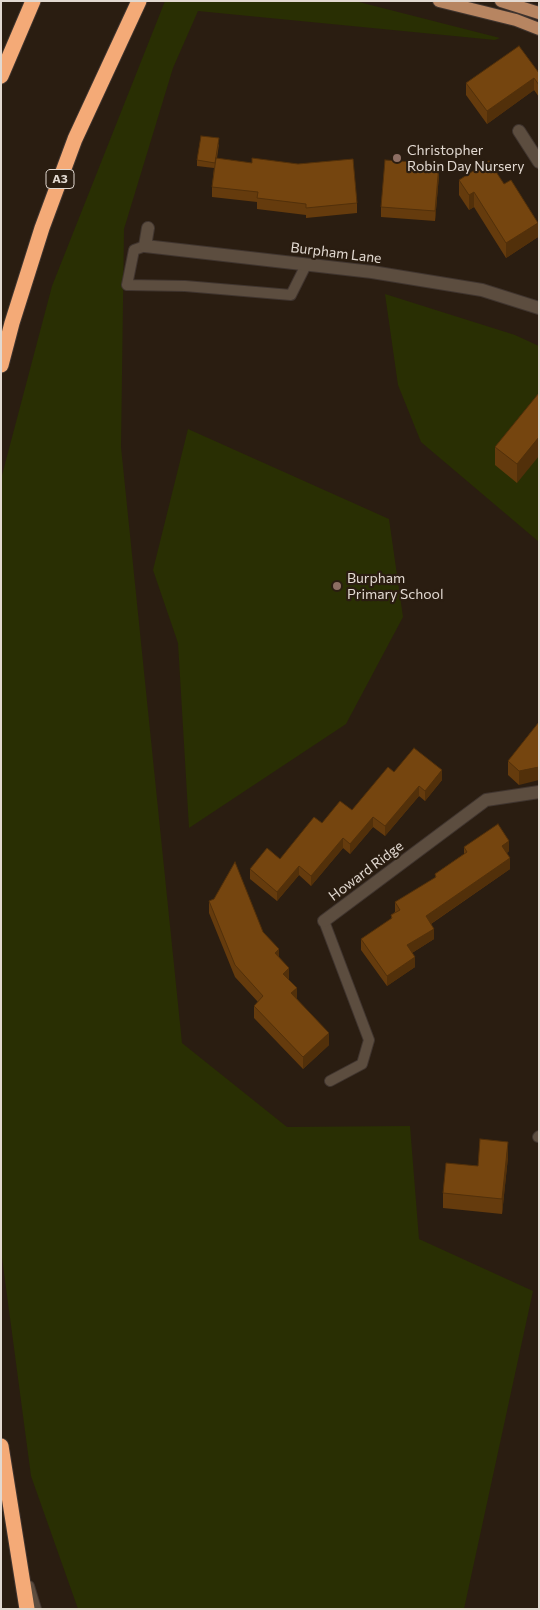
<!DOCTYPE html>
<html>
<head>
<meta charset="utf-8">
<style>
	body { margin:0 }
	#map { position:relative; width:540px; height:1610px; overflow:hidden; background:#2a1d11; font-family:Commissioner,sans-serif }
	canvas { display:block }
	.frame { position:absolute; inset:0; border:2px solid #e2d9d1; pointer-events:none }
</style>
</head>
<body>
<div id="map">
<canvas width="540" height="1610"></canvas>
<div class="frame"></div>
</div>
<script>
const c = document.querySelector('canvas').getContext('2d');
c.lineJoin = 'round';
function fillPath(path, color) { c.fillStyle = color; c.fill(path, 'evenodd'); }
const poly = rows => new Path2D(rows.map(r => 'M' + r).join(''));
function trace(path, color, width, dash) { c.strokeStyle = color; c.lineWidth = width; c.lineCap = dash ? 'butt' : 'round'; c.setLineDash(dash || []); c.stroke(path); }
function write(font, color, halo, rows, align = 'center') {
  c.font = font + ' Commissioner,sans-serif'; c.lineWidth = 4.5; c.setLineDash([]); c.textBaseline = 'middle'; c.strokeStyle = halo; c.fillStyle = color; for (const [text, x, y, turn = 0] of rows) {
    c.save(); c.translate(x, y); c.rotate((+turn || 0) * Math.PI / 180); c.textAlign = isNaN(turn) ? turn : align; if (halo) c.strokeText(text, 0, 0); c.fillText(text, 0, 0); c.restore();
  }
}
fillPath(poly([
	[165,1,355,1,500,38,495,40,198,11,173,68,124,229,121,447,182,1043,287,1127,410,1126,419,1239,533,1291,464,1609,78,1609,31,1476,1,1250,1,479,52,286],
	[385,294,515,335,539,346,539,542,421,442,398,385],
	[188,429,389,519,403,617,346,724,189,828,178,643,153,570]
]), '#292f03');
const lane = poly([
	[145,246,134,250,127,285,185,286,291,295,306,265],
	[324,921,369,1040,362,1064,330,1081],
	[538,1137,539,1136],
	[29,1586,36,1609]
]);
const street = poly([
	[519,131,539,162],
	[148,228,145,246,372,272,482,290,539,308],
	[324,921,486,800,539,792]
]);
const primary = poly([
	[439,1,516,20,539,29],
	[501,1,539,13]
]);
const highway = poly([
	[1,76,33,1],
	[1,365,12,323,42,228,75,139,139,1],
	[1,1446,27,1609]
]);
trace(lane, '#40352f', 12);
trace(street, '#40352f', 14);
trace(primary, '#40352f', 14);
trace(highway, '#40352f', 17);
trace(lane, '#5c4d3f', 10);
trace(street, '#5c4d3f', 12);
trace(primary, '#b78561', 12);
trace(highway, '#f4aa77', 15);
fillPath(poly([
	[539,73,539,97,534,90,487,124,466,95,466,83],
	[219,144,217,158,357,203,357,213,306,218,306,215,257,209,257,202,212,197,212,187,214,168,197,166,197,160],
	[439,175,435,221,381,217,381,207],
	[459,180,538,237,506,258,474,207,469,210,459,195],
	[539,393,517,483,495,465,495,447],
	[539,722,519,785,508,775,508,761],
	[394,772,442,780,425,801,419,796,385,836,373,827,350,854,343,848,311,886,299,875,277,901,250,879,250,869,280,859,322,823,352,810],
	[464,847,509,851,507,853,510,869,431,924,434,939,412,953,415,967,387,986,361,950,361,939,391,919,391,915,395,912,395,902,435,878,435,874,464,854],
	[209,901,263,932,279,957,297,999,329,1045,303,1069,254,1018,254,1006,258,1002,235,977,209,913],
	[508,1157,502,1214,443,1208,443,1193,478,1166]
]), '#653b0d');
fillPath(poly([
	[534,78,534,90,487,124,487,111],
	[439,164,439,175,435,221,435,211],
	[474,192,474,207,469,210,469,195],
	[538,223,538,237,506,258,506,243],
	[539,437,539,456,517,483,517,464],
	[539,767,539,780,519,785,519,771],
	[442,770,442,780,425,801,425,791],
	[419,786,419,796,385,836,385,826],
	[373,817,373,827,350,854,350,844],
	[343,838,343,848,311,886,311,876],
	[509,841,509,851,502,856,502,846],
	[510,858,510,869,426,927,426,916],
	[299,866,299,875,277,901,277,892],
	[434,929,434,939,407,956,407,945],
	[279,949,279,961,275,953],
	[415,957,415,967,387,986,387,976],
	[289,968,289,980,283,974],
	[297,988,297,1000,291,993],
	[329,1033,329,1045,303,1069,303,1057],
	[508,1142,508,1157,502,1214,502,1199]
]), '#52300a');
const building = poly([
	[519,46,539,73,539,85,534,78,487,111,466,83,519,46],
	[201,136,219,138,215,163,197,160,201,136],
	[216,158,252,163,252,158,298,164,353,159,357,203,306,208,306,204,257,198,258,192,212,187,216,158],
	[385,160,439,164,435,211,381,207,385,160],
	[489,161,504,184,511,180,538,223,506,243,474,192,469,195,459,180,489,161],
	[539,393,539,437,517,464,495,447,539,393],
	[539,722,539,767,519,771,508,761,539,722],
	[414,748,442,770,425,791,419,786,385,826,373,817,350,844,343,838,311,876,299,866,277,892,250,869,267,848,280,859,314,817,322,823,340,801,352,810,388,767,394,772,414,748],
	[498,824,509,841,502,846,510,858,426,916,434,929,407,945,415,957,387,976,361,939,392,918,391,915,400,910,395,902,436,877,435,874,467,852,464,847,498,824],
	[235,862,263,932,279,949,275,953,289,968,283,974,297,988,291,993,329,1033,303,1057,254,1006,263,996,235,965,209,901,214,899,235,862],
	[480,1139,508,1142,502,1199,443,1193,446,1163,478,1166,480,1139]
]);
fillPath(building, '#75450f');
trace(building, '#52300a', 1);
for (const [x, y, r, color] of [
	[397,158,5,"#8d6e63"],
	[337,586,5,"#8d6e63"]
]) { const dot = new Path2D(); dot.arc(x, y, r, 0, 2 * Math.PI); c.fillStyle = color; c.fill(dot); trace(dot, '#2a1d11', 2); }
for (const [x, y, w] of [
	[60,179,28]
]) { const box = new Path2D(); box.roundRect(x - w / 2, y - 9.5, w, 19, 4); c.fillStyle = '#2a1d11'; c.fill(box); trace(box, '#e2d9d1', 1); }
write('bold 12px', '#e2d9d1', null, [
	["A3",60,179]
]);
write('14px', '#e2d9d1', '#2a1d11', [
	["Christopher",407,150],
	["Robin Day Nursery",407,166],
	["Burpham",347,578],
	["Primary School",347,594]
], 'left');
write('14px', '#e2d9d1', '#2a1d11', [
	["Burpham Lane",336,253,7],
	["Howard Ridge",366,871,-37]
]);
</script>
</body>
</html>
